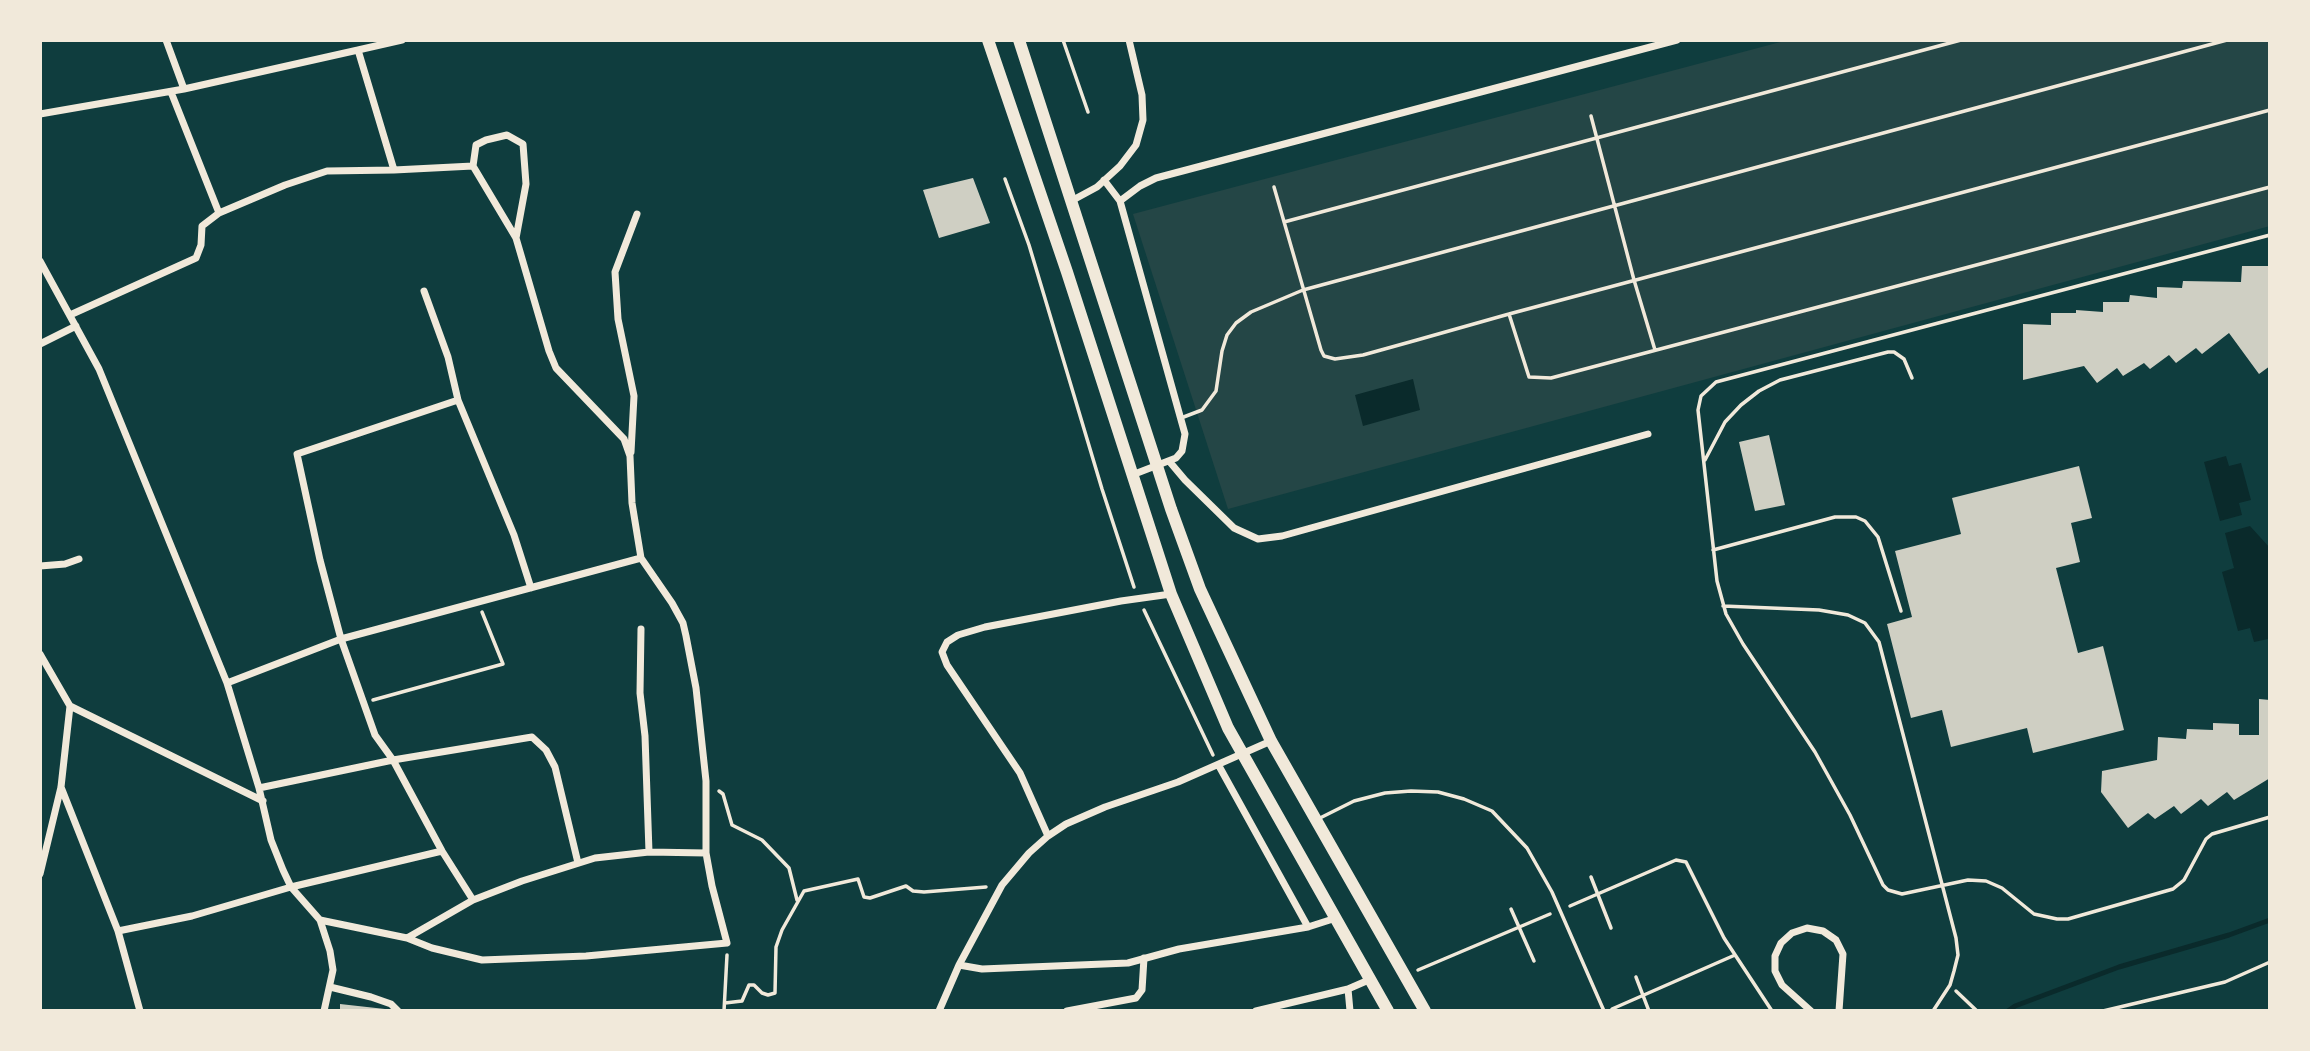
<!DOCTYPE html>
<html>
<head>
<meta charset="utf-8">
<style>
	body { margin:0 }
	#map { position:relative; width:2310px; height:1051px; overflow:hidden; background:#0f3d3e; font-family:"Space Grotesk",sans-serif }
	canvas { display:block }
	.frame { position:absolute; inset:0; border:42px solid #f1e9da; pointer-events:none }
</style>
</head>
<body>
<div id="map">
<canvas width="2310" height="1051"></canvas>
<div class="frame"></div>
</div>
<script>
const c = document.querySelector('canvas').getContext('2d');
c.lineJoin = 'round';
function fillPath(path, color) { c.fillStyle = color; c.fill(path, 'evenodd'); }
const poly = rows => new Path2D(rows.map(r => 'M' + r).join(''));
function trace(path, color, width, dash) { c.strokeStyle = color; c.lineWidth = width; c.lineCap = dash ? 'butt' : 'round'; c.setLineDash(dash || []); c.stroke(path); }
fillPath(poly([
	[1788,40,2270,40,2270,226,1228,509,1133,214]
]), '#244646');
fillPath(poly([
	[1413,379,1420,410,1363,426,1355,395],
	[2226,456,2229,466,2241,463,2251,500,2239,503,2242,515,2220,521,2204,462],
	[2250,526,2270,548,2270,644,2268,639,2254,642,2250,628,2238,631,2222,572,2234,568,2225,533]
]), '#0a2a2b');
trace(poly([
	[2008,1011,2015,1006,2119,967,2229,935,2270,920]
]), '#0a2a2b', 5);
fillPath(poly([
	[973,178,990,223,939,238,923,190],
	[2242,266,2270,266,2270,366,2259,374,2229,333,2202,354,2196,348,2176,363,2169,355,2150,369,2144,363,2123,376,2117,368,2097,383,2084,366,2023,380,2023,324,2051,325,2051,313,2076,313,2076,310,2103,312,2103,302,2129,302,2130,295,2157,298,2157,287,2182,288,2183,281,2241,282],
	[1769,435,1785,505,1755,511,1739,442],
	[2079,466,2092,518,2071,523,2080,562,2056,568,2078,653,2103,646,2124,730,2033,753,2027,728,1951,747,1942,710,1911,718,1887,624,1912,617,1895,551,1961,534,1952,498],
	[2259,699,2270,700,2270,778,2234,800,2227,792,2208,806,2201,799,2181,814,2174,806,2155,819,2148,813,2128,828,2101,792,2102,771,2157,760,2158,737,2186,739,2187,729,2213,730,2213,723,2239,724,2239,735,2259,735],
	[340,1004,385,1009,385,1011,340,1011]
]), '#cfcfc3');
trace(poly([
	[1005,179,1029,245,1102,489,1134,587],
	[1144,610,1213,755],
	[373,700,503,664,482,612],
	[719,791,723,794,732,825,762,840,789,868,797,900],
	[1591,877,1611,928],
	[1570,906,1676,860,1686,862,1724,938,1772,1011],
	[1511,909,1534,961],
	[1418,970,1550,914],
	[1636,977,1649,1011],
	[1956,991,1977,1011],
	[725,1003,742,1001,749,985,754,985,762,993,768,995,775,993,776,947,782,930,804,891,858,879,864,897,870,898,906,886,913,891,924,892,986,887],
	[1612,1009,1735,955],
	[724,1011,727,955],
	[2103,1011,2225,982,2270,962]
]), '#f1e9da', 3.5);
trace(poly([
	[1063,40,1088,112],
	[1591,116,1634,280,1655,350],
	[1274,187,1321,350,1324,356,1335,359,1363,355,1417,340,1509,314,2270,110],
	[1284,222,1961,40],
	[2270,235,1716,382,1701,396,1698,410,1717,581,1726,614,1743,644,1815,752,1850,815,1883,885,1888,890,1902,894,1968,880,1986,881,2002,888,2034,914,2057,919,2068,919,2173,889,2184,880,2206,839,2212,834,2270,817],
	[1509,314,1529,377,1551,378,2270,187],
	[1181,418,1202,410,1216,391,1222,351,1227,335,1236,323,1251,312,1303,290,2227,40],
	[1705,460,1725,422,1741,405,1759,391,1780,380,1888,352,1894,352,1904,359,1912,378],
	[1713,550,1835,517,1856,517,1865,521,1878,537,1901,611],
	[1723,606,1819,610,1848,615,1865,623,1879,642,1956,938,1958,955,1954,971,1950,985,1933,1011],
	[1318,819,1354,801,1385,793,1411,791,1438,792,1464,799,1492,811,1527,848,1552,892,1604,1011]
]), '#f1e9da', 3.5);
trace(poly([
	[358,50,402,40],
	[184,89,358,50,394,170,473,166,516,238,549,351,556,368,624,439,630,456,632,503,641,558,341,639,227,683],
	[171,92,219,213],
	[40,114,184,89,166,40],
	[473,166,476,145,486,140,507,135,523,144,526,184,516,238],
	[1104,180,1120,201,1185,434,1182,451,1176,458,1132,475],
	[1073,200,1097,187,1120,166,1136,145,1143,120,1142,95,1129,40],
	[1120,201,1140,186,1156,178,1677,40],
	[40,261,99,369,227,683,259,788,271,840,283,870,291,887,320,920,330,951,333,970,324,1011],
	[424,291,448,357,458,400,514,535,531,588],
	[70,315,196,258,201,245,202,226,219,213,285,185,327,171,394,170],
	[40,344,76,326],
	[631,452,634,396,618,319,615,272,637,214],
	[1169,461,1185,480,1234,528,1258,539,1282,536,1648,434],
	[641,558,672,603,683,623,686,636,696,688,706,781,706,853],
	[40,566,65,564,79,559],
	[641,629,640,693,645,736,649,852],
	[40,654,70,706,263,801],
	[1219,766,1308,927,1336,918],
	[61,787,118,931,140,1011],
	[259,788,393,760,375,735,341,639,320,560,297,454,458,400],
	[1048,836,1020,773,947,665,942,652,947,642,958,635,985,627,1121,601,1171,594],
	[649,852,706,853,712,886,727,943,586,956,482,960,432,948,407,938,473,900,522,881,595,858,649,852],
	[40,874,61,787,70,706],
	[473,900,442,851,393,760,532,737,546,750,555,767,578,863],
	[320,920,407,938],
	[118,931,192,916,291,887,442,851],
	[959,965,982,969,1128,963,1179,949,1308,927],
	[330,987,371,997,391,1004,398,1011],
	[939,1011,959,965,1002,885,1029,853,1048,836,1066,824,1105,807,1178,782,1271,741],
	[1067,1011,1136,998,1142,990,1144,958],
	[1256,1011,1348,989],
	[1350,1011,1348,989,1371,979],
	[1811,1011,1782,985,1775,971,1775,956,1781,943,1792,933,1807,928,1823,931,1836,940,1843,954,1839,1011]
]), '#f1e9da', 7);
trace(poly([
	[988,40,1067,272,1171,594,1228,728,1388,1011],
	[1019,40,1171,509,1200,589,1271,741,1425,1011]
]), '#f1e9da', 12);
</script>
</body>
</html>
